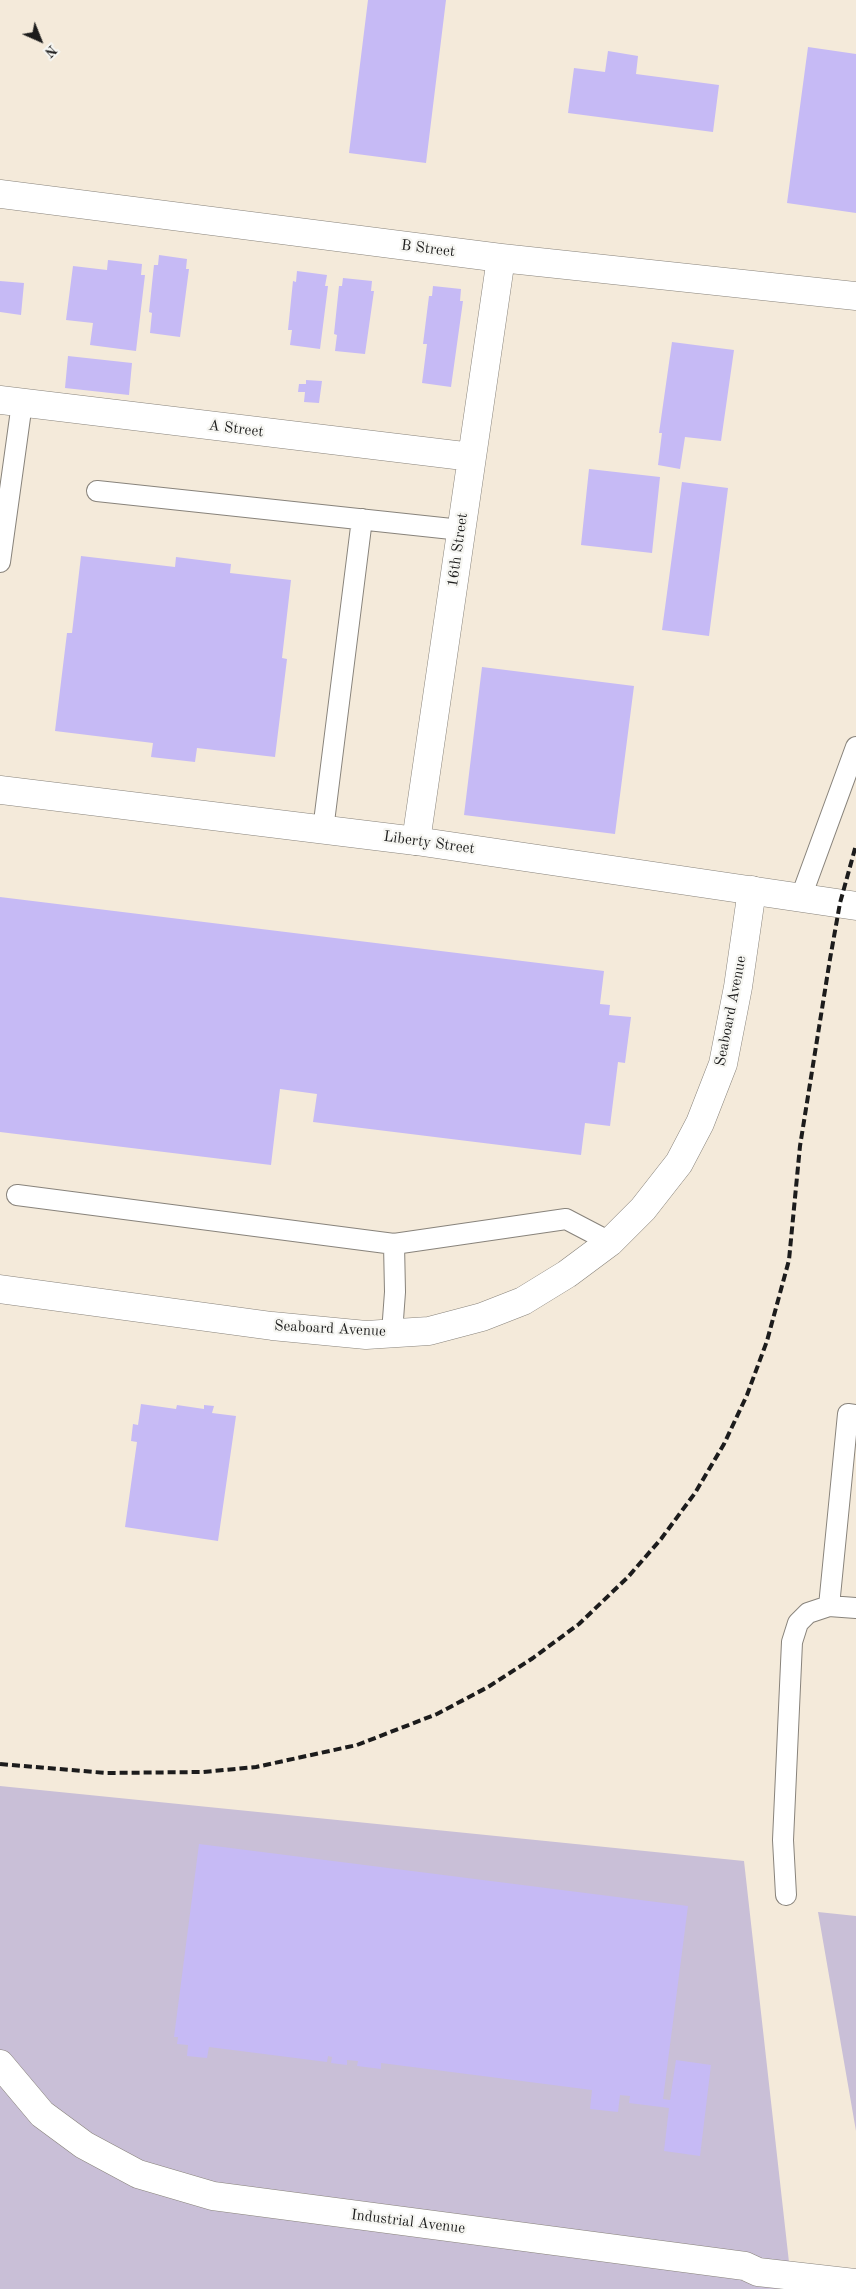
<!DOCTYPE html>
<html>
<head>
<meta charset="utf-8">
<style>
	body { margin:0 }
	#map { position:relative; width:856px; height:2289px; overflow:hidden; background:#f4eada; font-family:"Old Standard TT",serif }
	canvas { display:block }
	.north { position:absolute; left:15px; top:15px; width:50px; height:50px; -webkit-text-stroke:4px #f6f6f2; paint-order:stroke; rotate:136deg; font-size:14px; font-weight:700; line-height:20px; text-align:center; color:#1c1c1c }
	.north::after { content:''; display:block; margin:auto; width:18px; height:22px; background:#1c1c1c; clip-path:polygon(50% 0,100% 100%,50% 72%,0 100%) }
</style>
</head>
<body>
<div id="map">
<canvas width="856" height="2289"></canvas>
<div class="north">N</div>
</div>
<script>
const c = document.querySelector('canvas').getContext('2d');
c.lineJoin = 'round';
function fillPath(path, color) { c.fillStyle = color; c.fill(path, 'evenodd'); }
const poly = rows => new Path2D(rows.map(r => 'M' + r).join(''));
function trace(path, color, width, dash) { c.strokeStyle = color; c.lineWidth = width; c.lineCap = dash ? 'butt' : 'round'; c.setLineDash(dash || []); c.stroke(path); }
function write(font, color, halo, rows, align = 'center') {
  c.font = font + ' "Old Standard TT",serif'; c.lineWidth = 4.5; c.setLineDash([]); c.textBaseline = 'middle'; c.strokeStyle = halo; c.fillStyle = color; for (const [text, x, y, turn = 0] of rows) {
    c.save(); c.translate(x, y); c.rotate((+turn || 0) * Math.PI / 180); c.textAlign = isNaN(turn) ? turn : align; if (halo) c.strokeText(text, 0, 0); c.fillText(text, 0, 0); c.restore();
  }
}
fillPath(poly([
	[0,1786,744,1861,792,2289,0,2289],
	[818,1912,856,1916,856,2131]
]), '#c9bfd7');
fillPath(poly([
	[368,0,446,0,426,163,349,153],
	[808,47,856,54,856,213,787,203],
	[608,51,638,56,636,74,719,85,713,132,568,113,574,68,605,72],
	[159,255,187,259,186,269,189,269,180,337,150,333,152,313,149,312,154,265,158,265],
	[108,260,142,264,141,275,145,275,136,351,90,345,93,323,66,320,73,266,107,270],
	[297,271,327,275,325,286,328,286,320,349,290,345,292,330,288,330,293,281,296,282],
	[343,278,372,281,371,291,374,291,365,354,335,351,337,335,334,334,339,286,342,286],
	[0,281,24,283,21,315,0,312],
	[433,286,461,289,460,301,463,301,451,387,422,383,427,344,423,344,429,296,432,296],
	[672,342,734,350,721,441,685,437,680,469,658,465,662,433,659,433],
	[68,356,132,363,129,395,65,388],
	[306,380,322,381,319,403,304,402,305,392,298,392,299,384,306,384],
	[589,469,660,477,652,553,581,545],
	[682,482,728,488,709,636,662,630],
	[81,556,175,567,176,557,231,564,230,573,291,580,282,658,287,659,275,757,197,748,195,762,151,757,153,743,55,731,67,633,72,633],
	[482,667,634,686,615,834,464,815],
	[0,897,604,971,600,1004,610,1005,609,1015,631,1017,625,1063,618,1062,610,1126,585,1123,581,1155,313,1122,317,1094,280,1089,271,1165,0,1132],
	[141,1404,176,1409,177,1405,204,1409,204,1405,214,1406,212,1413,236,1416,218,1541,125,1527,137,1442,131,1441,133,1424,138,1425],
	[199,1844,688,1906,663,2099,670,2100,676,2060,711,2065,700,2156,664,2151,669,2108,629,2103,630,2096,620,2095,618,2112,590,2109,592,2090,381,2063,381,2069,357,2066,358,2061,347,2060,347,2065,331,2063,332,2057,328,2056,327,2062,209,2047,207,2058,187,2056,188,2045,177,2044,178,2037,174,2037]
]), '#c6baf5');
const service = poly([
	[97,491,461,530],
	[0,562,22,403],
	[323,830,362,519],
	[801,897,856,747],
	[17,1195,394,1244,395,1292,392,1333],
	[394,1244,566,1219,610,1242],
	[856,1415,848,1414,829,1606,856,1608],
	[786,1895,783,1840,792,1642,798,1623,808,1613,829,1606]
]);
const minor = poly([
	[0,194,501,258,856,296],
	[0,400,472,457],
	[416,841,501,258],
	[0,1289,272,1326,366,1335,429,1331,482,1317,523,1301,567,1274,610,1242,643,1209,679,1163,700,1123,723,1064,738,987,752,890],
	[0,2064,42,2114,84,2145,138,2174,213,2196,745,2266,758,2272,856,2283]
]);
const secondary = poly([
	[0,790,416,841,856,906]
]);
trace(service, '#88837b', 22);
trace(minor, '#88837b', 29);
trace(secondary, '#88837b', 29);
trace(service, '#fff', 20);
trace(minor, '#fff', 28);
trace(secondary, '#fff', 28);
trace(poly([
	[0,1764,106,1773,203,1772,256,1767,357,1745,437,1714,488,1687,533,1658,579,1624,628,1577,661,1539,695,1493,724,1444,747,1395,767,1341,789,1260,800,1146,830,959,840,903,856,845]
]), '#1c1c1c', 4, [8, 4]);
write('15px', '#1c1c1c', '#f6f6f2', [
	["B Street",428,249,7],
	["A Street",236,429,7],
	["16th Street",458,550,-82],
	["Liberty Street",429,843,8],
	["Seaboard Avenue",731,1011,-79],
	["Seaboard Avenue",330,1329,3],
	["Industrial Avenue",408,2222,7]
]);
</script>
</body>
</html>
